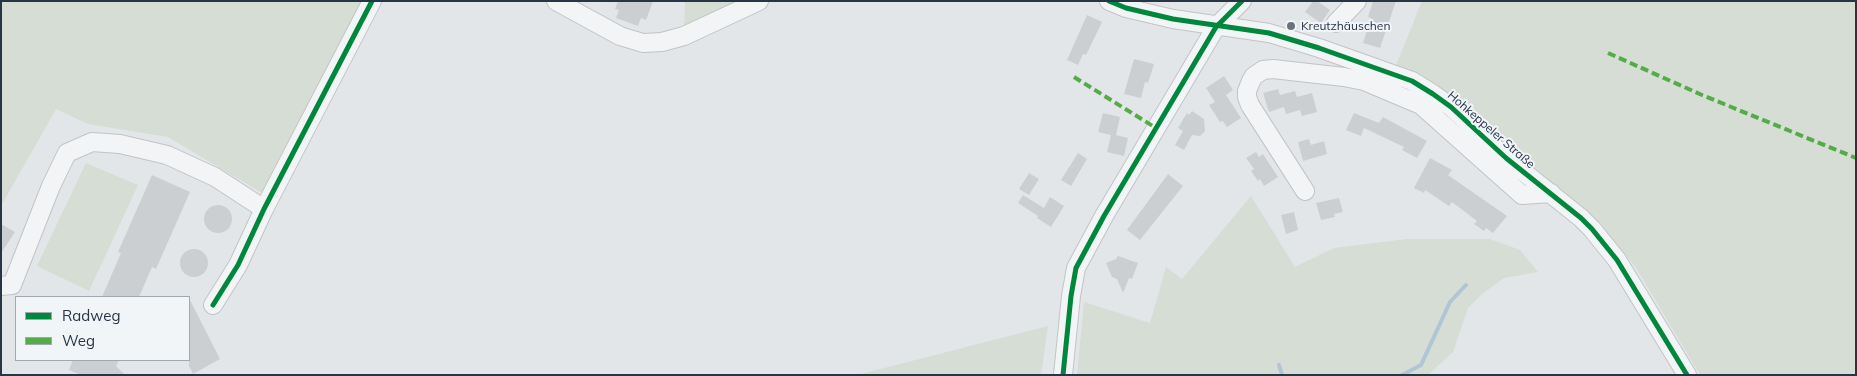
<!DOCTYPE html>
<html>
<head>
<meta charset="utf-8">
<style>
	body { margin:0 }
	#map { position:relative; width:1857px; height:376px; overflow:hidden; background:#e3e6e9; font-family:Mulish,sans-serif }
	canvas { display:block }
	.frame { position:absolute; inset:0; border:2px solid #283545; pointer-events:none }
	.legend { position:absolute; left:15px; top:296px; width:175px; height:65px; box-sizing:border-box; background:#f1f5f8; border:1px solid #a1a8b0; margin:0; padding:6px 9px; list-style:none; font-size:15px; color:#283545 }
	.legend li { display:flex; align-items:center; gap:10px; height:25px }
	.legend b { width:25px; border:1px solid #a1a8b0 }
</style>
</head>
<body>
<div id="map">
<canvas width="1857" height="376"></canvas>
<div class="frame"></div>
<ul class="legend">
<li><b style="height:6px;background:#00873e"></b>Radweg</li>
<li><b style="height:6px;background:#53ac47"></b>Weg</li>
</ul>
</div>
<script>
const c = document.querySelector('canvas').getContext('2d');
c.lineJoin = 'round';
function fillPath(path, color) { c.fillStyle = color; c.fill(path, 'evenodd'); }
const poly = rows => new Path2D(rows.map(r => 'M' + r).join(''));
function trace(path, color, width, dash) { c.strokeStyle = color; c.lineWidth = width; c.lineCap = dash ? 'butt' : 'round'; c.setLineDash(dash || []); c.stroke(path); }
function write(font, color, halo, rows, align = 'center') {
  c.font = font + ' Mulish,sans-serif'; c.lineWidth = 4; c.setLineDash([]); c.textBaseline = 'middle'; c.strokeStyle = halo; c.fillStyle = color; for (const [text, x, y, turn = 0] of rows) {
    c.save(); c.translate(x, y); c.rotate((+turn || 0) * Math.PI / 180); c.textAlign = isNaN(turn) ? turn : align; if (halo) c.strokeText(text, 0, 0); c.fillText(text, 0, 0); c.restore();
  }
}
fillPath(poly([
	[1,1,364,1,262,193,168,137,88,124,56,109,1,206],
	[685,1,746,1,684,29],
	[1422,1,1856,1,1856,375,1700,375,1635,266,1593,219,1395,68],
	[86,163,138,185,89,291,37,266],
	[1251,196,1295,267,1334,248,1407,239,1490,239,1520,250,1538,272,1504,278,1482,294,1468,308,1453,352,1428,375,1077,375,1084,302,1150,323,1166,267,1182,279],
	[1048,326,1041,375,857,375]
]), '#d5ddd4');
trace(poly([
	[1279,365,1282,375],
	[1402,375,1421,365,1450,302,1466,285]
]), '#b0c6d6', 4);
fillPath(poly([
	[618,1,653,1,646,20,641,18,638,26,616,18,619,10,615,9],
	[1313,1,1317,1,1330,10,1321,23,1305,12],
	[1373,1,1396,1,1380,48,1363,43,1371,18,1368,17],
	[1087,15,1102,22,1090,47,1086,55,1083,54,1078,65,1067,60],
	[1134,59,1154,64,1148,83,1145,82,1141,98,1124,94],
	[1224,76,1233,90,1226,95,1241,118,1227,127,1223,121,1220,122,1209,105,1215,102,1206,88],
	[1278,89,1280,95,1295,91,1297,97,1312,93,1317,112,1302,116,1300,110,1286,114,1284,107,1269,112,1263,93],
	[1192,111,1204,119,1205,131,1200,136,1192,135,1184,150,1175,145,1183,131,1178,128,1187,113,1189,115],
	[1103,113,1120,117,1116,135,1128,138,1124,156,1107,152,1111,135,1098,132],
	[1354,113,1379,123,1383,117,1427,141,1417,158,1402,150,1404,147,1364,128,1361,136,1346,130],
	[1309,139,1311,145,1324,141,1327,154,1303,161,1298,142],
	[1256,152,1259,157,1263,154,1278,177,1264,186,1260,179,1258,181,1251,171,1254,169,1246,158],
	[1078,153,1087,159,1071,186,1061,180],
	[1430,158,1452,170,1448,175,1507,216,1493,233,1486,228,1484,231,1474,224,1477,221,1452,202,1449,206,1425,190,1424,193,1414,188],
	[1029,173,1039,179,1029,195,1019,189],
	[1168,174,1183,186,1140,240,1127,230],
	[152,175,190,192,156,269,152,267,139,297,102,297,121,253,118,252],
	[1023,195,1044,208,1050,197,1064,206,1051,227,1037,218,1038,216,1018,203],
	[1339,198,1343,212,1334,214,1335,217,1321,220,1316,203],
	'204 219a14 14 0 1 1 28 0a14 14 0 1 1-28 0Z',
	[1294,212,1298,230,1286,234,1281,215],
	[1,224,15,232,1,253],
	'180 263a14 14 0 1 1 28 0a14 14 0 1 1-28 0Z',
	[1118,256,1138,263,1132,279,1129,278,1123,293,1117,279,1112,277,1106,263,1116,259],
	[189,298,220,359,193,374,189,366],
	[73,360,119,360,116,366,125,375,81,375,69,370]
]), '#cccfd2');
const minor = poly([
	[556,1,620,36,643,43,662,42,684,36,759,1],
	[1109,1,1126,8,1173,19,1269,33,1319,48,1412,81,1433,94,1451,107,1506,158,1581,218,1592,229,1617,260,1687,375],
	[1336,23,1357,1],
	[1305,191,1250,105,1247,97,1247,91,1251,81,1254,76,1263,70,1273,69,1344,77,1364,81,1421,105,1522,195,1551,193],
	[1,286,12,285,51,186,67,153,92,142,120,144,167,155,215,177,264,209],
	[213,305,238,265,264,209,372,1],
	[1063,375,1071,296,1076,268,1104,216,1216,27,1242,1]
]);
trace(minor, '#c1c4c7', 20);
trace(minor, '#f3f4f6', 18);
trace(poly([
	[1608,53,1702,95,1856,158],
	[1074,77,1156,128]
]), '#53ac47', 4, [8, 4]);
trace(poly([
	[1109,1,1126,8,1173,19,1269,33,1319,48,1412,81,1433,94,1451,107,1506,158,1581,218,1592,229,1617,260,1687,375],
	[213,305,238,265,264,209,372,1],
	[1063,375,1071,296,1076,268,1104,216,1216,27,1242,1]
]), '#00873e', 5);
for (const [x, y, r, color] of [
	[1291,26,5,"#69737e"]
]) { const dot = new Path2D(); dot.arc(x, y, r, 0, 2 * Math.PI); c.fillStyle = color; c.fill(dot); trace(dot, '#f1f5f8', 2); }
write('12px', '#283545', '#f1f5f8', [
	["Kreutzhäuschen",1301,26]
], 'left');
write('12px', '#283545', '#f1f5f8', [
	["Hohkeppeler Straße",1491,130,41]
]);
</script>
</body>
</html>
